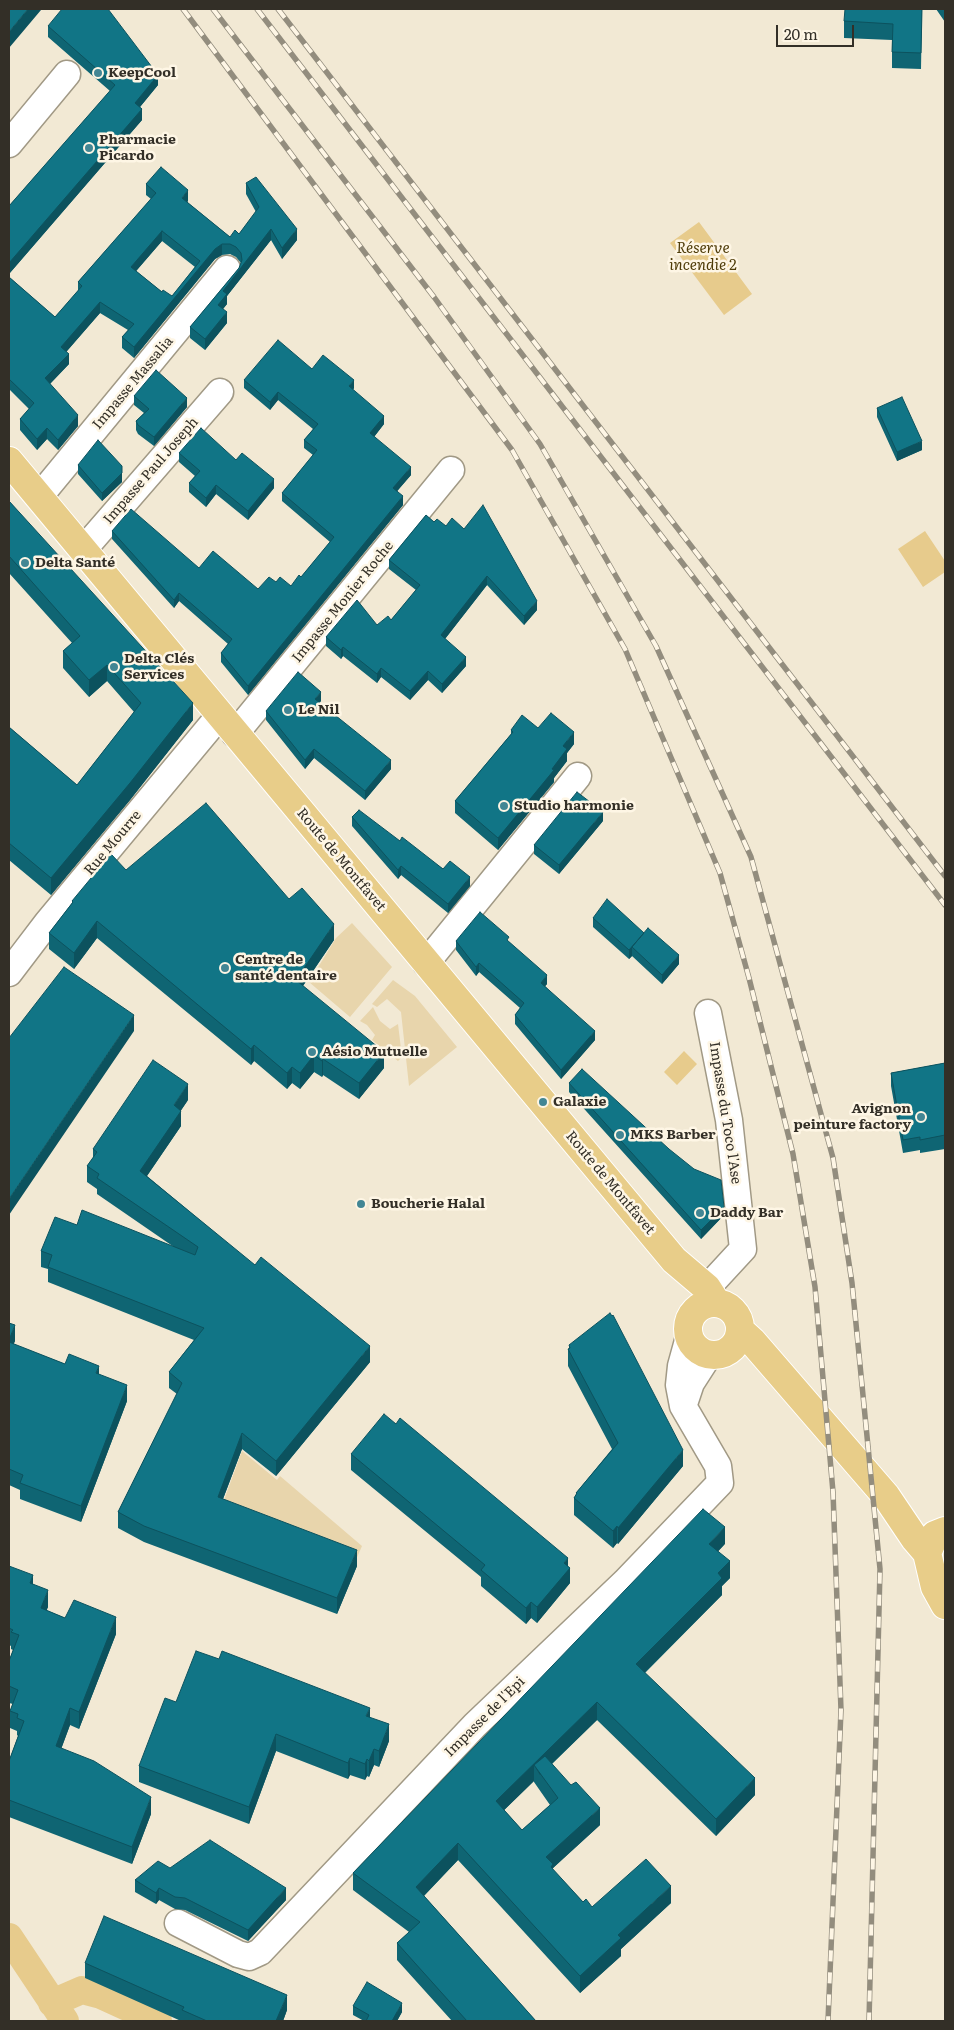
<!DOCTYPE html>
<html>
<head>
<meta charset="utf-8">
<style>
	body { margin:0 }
	#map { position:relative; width:954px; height:2030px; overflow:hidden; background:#f2e9d4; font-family:Literata,serif }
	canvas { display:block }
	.frame { position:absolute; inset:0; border:10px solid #332f27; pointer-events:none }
	.scale { position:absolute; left:776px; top:25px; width:78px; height:22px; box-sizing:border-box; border:2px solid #332f27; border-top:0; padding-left:6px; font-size:15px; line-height:18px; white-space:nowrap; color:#332f27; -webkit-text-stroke:4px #fef6e5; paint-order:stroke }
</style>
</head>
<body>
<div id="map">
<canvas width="954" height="2030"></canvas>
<div class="frame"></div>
<div class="scale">20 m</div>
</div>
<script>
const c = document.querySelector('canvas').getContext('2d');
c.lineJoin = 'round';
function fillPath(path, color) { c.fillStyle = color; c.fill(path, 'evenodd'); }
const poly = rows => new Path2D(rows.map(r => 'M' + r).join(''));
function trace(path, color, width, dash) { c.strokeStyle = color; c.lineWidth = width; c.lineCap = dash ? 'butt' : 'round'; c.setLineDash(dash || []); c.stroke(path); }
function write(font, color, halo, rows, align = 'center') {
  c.font = font + ' Literata,serif'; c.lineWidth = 5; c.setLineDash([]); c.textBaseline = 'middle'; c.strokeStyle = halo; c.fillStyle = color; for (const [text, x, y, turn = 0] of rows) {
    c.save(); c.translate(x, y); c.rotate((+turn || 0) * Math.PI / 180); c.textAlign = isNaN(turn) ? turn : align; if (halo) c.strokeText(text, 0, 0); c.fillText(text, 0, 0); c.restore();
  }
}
fillPath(poly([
	[352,923,392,967,350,1017,309,982,336,938],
	[393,980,415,996,457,1047,409,1086,401,1012,387,999,377,1007,372,1004],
	[373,1007,380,1021,390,1029,398,1024,402,1057,398,1061,372,1040,375,1035,367,1025,360,1021],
	[242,1451,277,1480,280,1476,362,1546,355,1562,220,1511]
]), '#e8d5ac');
fillPath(poly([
	[699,222,752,294,724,315,670,243],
	[925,531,945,561,945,572,923,587,898,549],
	[684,1051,697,1064,677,1085,664,1072]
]), '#e7cb8c');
trace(poly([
	[9,1937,65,2021],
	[52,2003,82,1990,101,1995,158,2021]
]), '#e7cb8c', 28);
const street = poly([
	[9,144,67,74],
	[39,497,227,269],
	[83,550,220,392],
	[235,734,451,470],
	[426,963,578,776],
	[9,973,47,923,220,715],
	[707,1288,743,1249,729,1120,708,1013],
	[685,1401,691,1383,709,1355],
	[178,1923,238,1954,249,1957,260,1952,475,1725,625,1582,720,1483,718,1466,683,1406,679,1385,681,1366,689,1337]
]);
const primary = poly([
	[9,461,659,1242,674,1260,707,1288,716,1302],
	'688 1329a26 26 0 1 1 52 0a26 26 0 1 1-52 0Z',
	[740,1330,752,1341,886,1496,915,1539,927,1553],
	[945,1531,935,1535,927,1553,935,1587,945,1605]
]);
trace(street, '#a19985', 29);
trace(primary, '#fff', 30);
trace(street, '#fff', 26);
trace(primary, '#e8cd89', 28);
const rail = poly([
	[183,9,512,450,625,649,720,873,749,978,793,1154,815,1287,833,1492,841,1710,828,2021],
	[213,9,434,297,540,444,656,646,751,857,833,1158,852,1283,880,1569,869,2021],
	[257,9,945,905],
	[278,9,945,876]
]);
trace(rail, '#938d7e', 5.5);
trace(rail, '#fef6e5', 4, [11]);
fillPath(poly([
	[922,9,921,69,892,68,892,40,844,38,844,21],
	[936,9,945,9,945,22],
	[48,26,158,85,140,107,142,120,9,274,9,206,110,91,48,37],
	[246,183,297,240,282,259,271,240,227,296,227,304,223,309,227,323,205,350,190,338,190,327,239,268,241,263,236,257,230,254,222,255,215,259,134,358,122,348,122,337,128,330,100,313,66,352,69,364,50,384,78,426,58,450,47,439,37,450,20,430,20,419,29,409,9,389,9,277,55,317,78,291,78,282,151,199,146,195,146,184,188,201,187,202,230,237,239,234,256,212,246,194],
	[162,241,195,267,172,296,162,292,136,271],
	[312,369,354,388,353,390,384,424,374,437,411,475,397,491,403,505,248,695,221,662,221,653,228,644,179,601,174,608,112,539,112,531,199,568,258,589,276,582,291,586,301,577,330,542,282,501,282,493,313,455,304,448,304,440,313,429,278,400,270,410,244,388,244,380],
	[134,396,187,407,154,446,138,434,136,430,136,421,144,413,134,405],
	[877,408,922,450,897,461,877,417],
	[179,453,236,460,274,488,248,520,216,494,206,507,189,492,189,483,195,476,179,462],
	[78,465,122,482,102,501,78,474],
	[9,501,193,720,130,800,51,895,9,860,9,727,77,785,134,712,107,681,89,697,63,668,63,651,72,643,9,573],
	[426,515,537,610,524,625,487,585,445,639,466,666,442,693,428,680,410,700,381,677,377,683,343,656,341,659,326,646,326,637,377,625,391,620,416,590,389,569,389,560],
	[321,701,319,703,391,769,365,800,314,758,305,769,266,720,266,711],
	[538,728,574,744,567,753,567,761,554,778,554,782,498,850,455,813,455,801,511,734,511,730],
	[352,817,400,841,470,886,448,913,401,875,398,879,352,826],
	[603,821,559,874,534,854,534,845],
	[126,870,289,899,334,940,303,986,384,1068,359,1099,323,1075,322,1077,314,1072,300,1089,292,1083,287,1089,254,1061,251,1065,97,938,74,969,49,949,49,933,72,903,72,901],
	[593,918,679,964,662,984,632,956,629,959,593,927],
	[456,941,509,942,547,984,545,986,595,1040,561,1079,515,1024,515,1015,520,1008,479,972,476,976,456,950],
	[945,1063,945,1149,920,1153,920,1150,903,1153,891,1086,891,1073],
	[569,1083,724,1215,701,1239,569,1092],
	[188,1100,181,1110,181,1126,147,1176,370,1362,276,1476,242,1449,223,1499,357,1566,337,1614,144,1542,118,1528,118,1512,177,1394,169,1388,169,1372,194,1340,48,1282,48,1269,41,1267,41,1251,77,1225,174,1247,97,1194,97,1189,87,1182,87,1166,93,1158,93,1149],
	[9,1323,15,1341,13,1344,65,1364,99,1374,127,1401,81,1522,20,1499,20,1490,9,1485],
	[569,1345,683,1466,618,1544,617,1543,613,1548,574,1515,574,1498,576,1495,576,1493,612,1449,568,1366,568,1349,569,1349],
	[351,1454,568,1566,570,1583,537,1623,531,1618,526,1624,481,1586,481,1577,351,1470],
	[725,1544,718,1551,730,1578,722,1586,722,1595,645,1673,755,1795,716,1836,597,1720,552,1764,600,1825,553,1868,553,1870,583,1902,592,1907,671,1903,621,1949,621,1956,580,1993,458,1860,424,1896,536,2021,452,2021,397,1960,397,1943,409,1932,353,1890,353,1873],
	[534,1781,534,1782,550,1805,522,1830,504,1810],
	[9,1566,33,1584,48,1607,46,1610,65,1618,116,1634,79,1729,70,1725,61,1749,151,1814,132,1864,9,1817,9,1761,18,1736,17,1735,17,1731,10,1728,10,1711,13,1704,9,1703,9,1661,13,1650,11,1649,11,1646,9,1645],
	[176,1702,370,1717,389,1741,379,1767,374,1765,369,1777,367,1776,365,1780,350,1775,348,1779,276,1751,249,1824,139,1782,139,1766],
	[170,1868,286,1900,248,1941,185,1910,175,1909,159,1900,156,1904,135,1892,135,1880],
	[85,1963,287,2010,283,2021,181,2021,85,1978],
	[353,2006,402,2012,397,2021,364,2021,353,2015]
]), '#0f6573');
fillPath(poly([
	[28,9,41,9,41,10,9,48,9,32],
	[158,75,158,85,135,113,135,103],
	[142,109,142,120,9,274,9,263],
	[188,190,188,201,182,208,182,198],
	[271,229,271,240,227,296,227,304,218,315,218,305,223,291],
	[297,229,297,240,282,259,282,248],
	[162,231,162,241,131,277,131,267],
	[222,244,222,255,215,259,134,358,134,347,215,249],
	[100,302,100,313,61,358,61,347],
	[227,312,227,323,205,350,205,339],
	[69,354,69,364,45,389,45,378],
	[354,380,354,388,349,394,349,386],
	[278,392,278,400,270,410,270,402],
	[187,398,187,407,154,446,154,437],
	[78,415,78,426,58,450,58,440],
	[384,416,384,424,370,442,370,433],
	[47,428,47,439,37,450,37,439],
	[922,441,922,450,897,461,897,452],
	[411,467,411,475,393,496,393,488],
	[122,473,122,482,102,501,102,493],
	[274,479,274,488,248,520,248,511],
	[216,485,216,494,206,507,206,498],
	[403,496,403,505,248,695,248,686],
	[487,576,487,585,441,644,441,635],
	[179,593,179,601,174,608,174,600],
	[537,601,537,610,524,625,524,616],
	[343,647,343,656,341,659,341,650],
	[466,657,466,666,442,693,442,684],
	[107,665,107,681,89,697,89,680],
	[381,668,381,677,377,683,377,674],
	[428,671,428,680,410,700,410,691],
	[321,692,321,701,315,708,315,699],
	[193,703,193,720,130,800,51,895,51,878],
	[574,732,574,744,567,753,567,761,554,778,554,782,498,850,498,838,552,769,563,746],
	[314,749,314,758,305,769,305,760],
	[391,760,391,769,365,800,365,791],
	[603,812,603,821,559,874,559,865],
	[401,866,401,875,398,879,398,870],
	[470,877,470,886,448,913,448,904],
	[97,921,97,938,74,969,74,953],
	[334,924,334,940,296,996,296,980],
	[644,933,632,947,632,956,629,959,629,950],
	[679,955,679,964,662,984,662,975],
	[479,963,479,972,476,976,476,967],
	[547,975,547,984,541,991,541,983],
	[134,1015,134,1031,9,1215,9,1199],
	[595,1031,595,1040,561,1079,561,1070],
	[254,1045,254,1061,251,1065,251,1049],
	[384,1052,384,1068,359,1099,359,1083],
	[314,1055,314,1072,300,1089,300,1073],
	[323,1059,323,1075,322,1077,322,1061],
	[292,1067,292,1083,287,1089,287,1073],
	[188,1084,188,1100,174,1121,174,1105],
	[181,1111,181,1126,140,1186,140,1171],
	[724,1207,724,1215,701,1239,701,1230],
	[15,1325,15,1341,9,1356,9,1340],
	[370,1346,370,1362,276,1476,276,1461],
	[99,1366,99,1381,96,1373],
	[127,1385,127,1401,81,1522,81,1506],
	[242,1433,242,1449,218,1512,218,1497],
	[683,1450,683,1466,618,1544,618,1528],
	[617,1526,617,1543,613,1548,613,1531],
	[725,1527,725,1544,709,1561,709,1544],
	[357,1550,357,1566,337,1614,337,1598],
	[568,1558,568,1569,570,1568,570,1583,537,1623,537,1607,564,1563],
	[730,1561,730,1578,722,1586,722,1595,636,1681,636,1664,718,1573],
	[33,1575,33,1592,30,1583],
	[48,1590,48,1607,41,1625,41,1608],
	[531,1602,531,1618,526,1624,526,1608],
	[116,1617,116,1634,79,1729,79,1712],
	[597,1702,597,1720,540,1775,534,1765,534,1781,496,1818,496,1801],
	[70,1708,70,1725,56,1763,56,1746],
	[370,1708,370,1724,366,1716],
	[389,1724,389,1741,379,1767,379,1751],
	[276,1734,276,1751,249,1824,249,1807],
	[374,1749,374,1765,369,1777,369,1761],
	[350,1758,350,1775,348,1779,348,1763],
	[367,1759,367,1776,365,1780,365,1764],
	[755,1778,755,1795,716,1836,716,1819],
	[151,1797,151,1814,132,1864,132,1847],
	[600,1808,600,1825,553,1868,553,1882,546,1857],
	[458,1843,458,1860,416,1904,416,1887],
	[671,1886,671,1903,621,1949,621,1956,580,1993,580,1976,618,1935],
	[159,1888,159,1900,156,1904,156,1893],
	[286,1888,286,1900,248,1941,248,1930],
	[287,1995,287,2010,283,2021,276,2021],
	[402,2003,402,2012,397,2021,392,2021]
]), '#0c525e');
const building = poly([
	[9,9,28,9,9,32,9,9],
	[62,9,108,9,158,75,135,103,142,109,9,263,9,206,115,85,48,26,62,9],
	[845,9,922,9,921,53,892,52,893,24,844,21,845,9],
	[161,167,188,190,182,198,230,237,235,230,239,234,259,207,246,183,256,177,297,229,282,248,271,229,223,291,227,294,218,305,227,312,205,339,190,327,239,268,242,260,241,253,236,247,230,244,222,244,215,249,134,347,122,337,134,324,100,302,61,347,69,354,45,378,78,415,58,440,47,428,37,439,20,419,34,403,9,379,9,341,10,341,9,340,9,277,55,317,82,286,78,282,156,193,146,184,161,167],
	[162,231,200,261,172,296,163,290,162,292,131,267,162,231],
	[278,340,312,369,323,355,354,380,349,386,384,416,370,433,411,467,393,488,403,496,248,686,221,653,232,639,179,593,174,600,112,531,131,509,199,568,213,551,258,589,269,577,276,582,280,577,291,586,299,575,301,577,334,537,282,493,317,450,304,440,318,424,278,392,270,402,244,380,278,340],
	[156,370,187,398,154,437,138,425,136,421,149,409,134,396,156,370],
	[902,397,922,441,897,452,877,408,902,397],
	[201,428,236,460,242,453,274,479,248,511,216,485,206,498,189,483,200,471,179,453,201,428],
	[98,440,122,466,122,473,102,493,78,465,98,440],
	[9,501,193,703,130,783,51,878,9,843,9,727,77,785,141,703,107,665,89,680,63,651,80,636,9,556,9,501],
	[483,505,537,601,524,616,487,576,441,635,466,657,442,684,428,671,410,691,381,668,377,674,343,647,341,650,326,637,357,600,377,625,388,616,391,620,420,585,389,560,426,515,434,522,437,519,446,526,452,518,464,529,483,505],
	[298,672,321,692,315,699,391,760,365,791,314,749,305,760,266,711,298,672],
	[551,713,574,732,563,746,567,749,552,769,554,770,498,838,455,801,513,732,511,730,522,715,538,728,551,713],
	[577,792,603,812,559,865,534,845,577,792],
	[206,803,289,899,302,888,334,924,296,980,384,1052,359,1083,323,1059,322,1061,314,1055,300,1073,292,1067,287,1073,254,1045,251,1049,97,921,74,953,49,933,73,902,72,901,111,854,126,870,206,803],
	[359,810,400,841,402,837,443,869,450,861,470,877,448,904,401,866,398,870,352,817,359,810],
	[607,899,644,933,629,950,593,918,607,899],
	[480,912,509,937,507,940,547,975,541,983,595,1031,561,1070,515,1015,524,1003,479,963,476,967,456,941,480,912],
	[648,928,679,955,662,975,632,947,648,928],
	[64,967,134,1015,9,1199,9,1038,64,967],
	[153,1060,188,1084,174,1105,181,1111,140,1171,255,1265,261,1257,370,1346,276,1461,242,1433,218,1497,357,1550,337,1598,144,1526,118,1512,182,1383,169,1372,204,1328,48,1267,52,1255,41,1251,55,1217,77,1225,82,1210,195,1255,198,1247,97,1178,99,1174,87,1166,97,1152,93,1149,153,1060],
	[945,1063,945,1135,920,1140,920,1137,903,1140,891,1073,945,1063],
	[582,1069,669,1149,694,1169,721,1180,724,1207,701,1230,569,1083,582,1069],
	[610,1313,612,1316,613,1315,683,1450,618,1528,617,1526,613,1531,574,1498,577,1493,576,1493,618,1443,568,1349,570,1348,569,1345,610,1313],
	[9,1323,15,1325,9,1340,9,1323],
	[9,1342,65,1364,69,1354,99,1366,96,1373,127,1385,81,1506,20,1483,23,1475,9,1469,9,1342],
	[384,1414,396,1424,400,1418,568,1558,564,1563,570,1568,537,1607,531,1602,526,1608,481,1570,485,1565,351,1454,384,1414],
	[703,1509,725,1527,709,1544,730,1561,718,1573,722,1578,636,1664,755,1778,716,1819,597,1702,496,1801,522,1830,558,1798,534,1765,545,1756,571,1785,576,1782,600,1808,546,1857,553,1864,551,1867,583,1902,586,1899,592,1907,646,1859,671,1886,618,1935,621,1938,580,1976,458,1843,416,1887,536,2021,467,2021,397,1943,420,1922,353,1873,703,1509],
	[9,1566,33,1575,30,1583,48,1590,41,1608,65,1618,74,1600,116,1617,79,1712,70,1708,56,1746,94,1761,151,1797,132,1847,9,1800,9,1761,24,1721,17,1718,18,1714,10,1711,18,1690,9,1686,9,1661,19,1635,11,1632,13,1630,9,1628,9,1566],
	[196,1651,219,1659,222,1651,370,1708,366,1716,389,1724,379,1751,374,1749,369,1761,367,1759,365,1764,350,1758,348,1763,276,1734,249,1807,139,1766,165,1698,176,1702,196,1651],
	[210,1840,286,1888,248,1930,185,1898,175,1897,159,1888,156,1893,135,1880,158,1861,170,1868,210,1840],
	[104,1916,287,1995,276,2021,207,2021,182,2010,184,2007,85,1963,104,1916],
	[367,1982,402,2003,392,2021,366,2021,369,2015,353,2006,367,1982]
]);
fillPath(building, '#117586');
trace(building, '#0c525e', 1);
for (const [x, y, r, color] of [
	[98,73,5,"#428694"],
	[89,148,5,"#428694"],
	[25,563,5,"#428694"],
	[114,667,5,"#428694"],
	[288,710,5,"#428694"],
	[504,806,5,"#428694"],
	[225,968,5,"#428694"],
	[312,1052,5,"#428694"],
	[543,1102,5,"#428694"],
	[921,1117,5,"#428694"],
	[620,1135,5,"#428694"],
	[361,1204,5,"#428694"],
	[700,1213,5,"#428694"]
]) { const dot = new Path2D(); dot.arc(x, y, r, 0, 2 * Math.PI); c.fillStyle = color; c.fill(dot); trace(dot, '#fef6e5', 2); }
write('bold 14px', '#332f27', '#fef6e5', [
	["KeepCool",108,73],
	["Pharmacie",99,140],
	["Picardo",99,156],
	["Delta Santé",35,563],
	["Delta Clés",124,659],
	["Services",124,675],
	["Le Nil",298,710],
	["Studio harmonie",514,806],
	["Centre de",235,960],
	["santé dentaire",235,976],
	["Aésio Mutuelle",322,1052],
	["Galaxie",553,1102],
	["Avignon",911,1109,"right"],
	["peinture factory",911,1125,"right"],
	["MKS Barber",630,1135],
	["Boucherie Halal",371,1204],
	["Daddy Bar",710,1213]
], 'left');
write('14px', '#332f27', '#fef6e5', [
	["Impasse Massalia",133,383,-50],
	["Impasse Paul Joseph",151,471,-49],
	["Impasse Monier Roche",343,602,-51],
	["Rue Mourre",113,843,-50],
	["Route de Montfavet",341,860,50],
	["Impasse du Toco l'Ase",725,1113,81],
	["Route de Montfavet",610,1183,50],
	["Impasse de l'Epi",485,1717,-45]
]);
write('italic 15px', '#4e3b07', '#fef6e5', [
	["Réserve",703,249],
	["incendie 2",703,266]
]);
</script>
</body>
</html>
